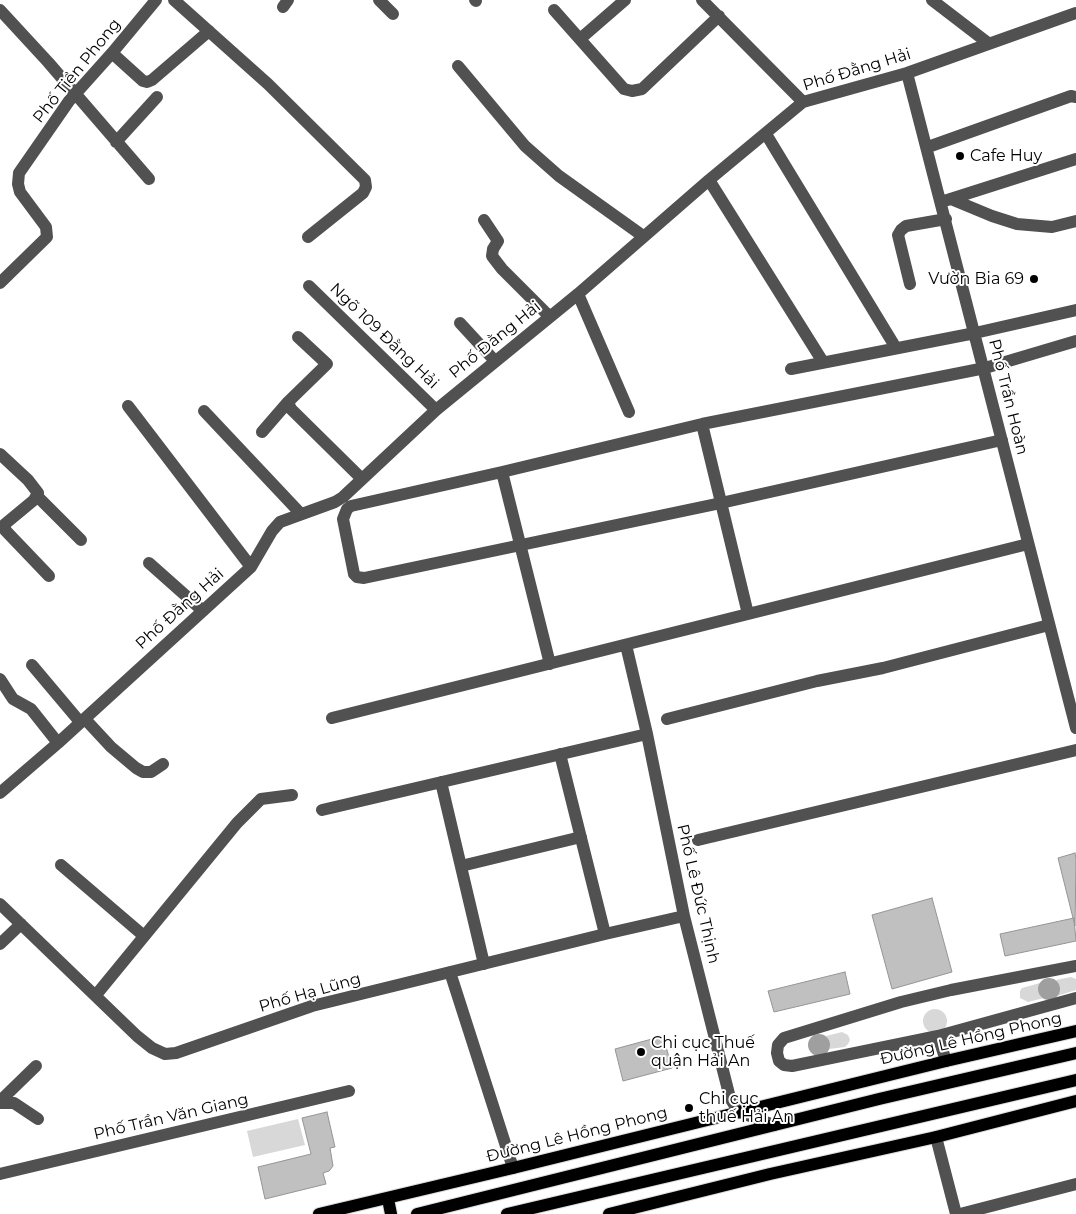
<!DOCTYPE html>
<html>
<head>
<meta charset="utf-8">
<style>
	body { margin:0 }
	canvas { display:block; background:#fff }
</style>
</head>
<body>
<canvas width="1076" height="1214"></canvas>
<script>
const c = document.querySelector('canvas').getContext('2d');
c.lineJoin = 'round';
function fillPath(path, color) { c.fillStyle = color; c.fill(path, 'evenodd'); }
const poly = rows => new Path2D(rows.map(r => 'M' + r).join(''));
function trace(path, color, width, dash) { c.strokeStyle = color; c.lineWidth = width; c.lineCap = dash ? 'butt' : 'round'; c.setLineDash(dash || []); c.stroke(path); }
function write(font, color, halo, rows, align = 'center') {
  c.font = font + ' Montserrat,sans-serif'; c.lineWidth = 4; c.setLineDash([]); c.textBaseline = 'middle'; c.strokeStyle = halo; c.fillStyle = color; for (const [text, x, y, turn = 0] of rows) {
    c.save(); c.translate(x, y); c.rotate((+turn || 0) * Math.PI / 180); c.textAlign = isNaN(turn) ? turn : align; if (halo) c.strokeText(text, 0, 0); c.fillText(text, 0, 0); c.restore();
  }
}
fillPath(poly([
	[1071,977,1076,979,1076,990,1057,996,1059,986,1056,980],
	[1040,983,1038,990,1044,998,1028,1002,1020,998,1020,991,1022,988],
	'923 1021a12 12 0 1 1 24 0a12 12 0 1 1-24 0Z',
	[842,1032,848,1035,850,1040,848,1044,845,1047,829,1049,830,1046,826,1036],
	[298,1119,305,1145,253,1157,247,1131]
]), '#d8d8d8');
fillPath(poly([
	'1038 989a11 11 0 1 1 22 0a11 11 0 1 1-22 0Z',
	'808 1045a11 11 0 1 1 22 0a11 11 0 1 1-22 0Z'
]), '#9f9f9f');
const building = poly([
	[1075,853,1076,859,1075,926,1058,858,1075,853],
	[932,898,952,972,892,989,872,915,932,898],
	[1074,918,1076,941,1005,956,1000,934,1074,918],
	[845,972,850,994,774,1012,768,991,845,972],
	[663,1036,672,1068,623,1081,615,1049,663,1036],
	[327,1112,335,1147,330,1148,333,1166,329,1171,323,1173,326,1184,265,1199,258,1167,311,1154,302,1118,327,1112]
]);
fillPath(building, '#c0c0c0');
trace(building, '#959595', 1);
const major = poly([
	[388,1199,391,1214],
	[319,1214,513,1168,946,1061,1076,1031],
	[417,1214,879,1099,1076,1053],
	[507,1214,1076,1080],
	[609,1214,770,1174,936,1137,1076,1101]
]);
trace(major, '#dbdbdb', 14);
trace(poly([
	[174,0,268,84,365,180,366,187,363,193,308,237],
	[379,0,393,14],
	[475,0,476,1],
	[702,0,803,102],
	[932,0,988,43],
	[283,7,288,0],
	[0,10,48,62,149,179],
	[554,10,624,89,632,91,642,89,719,16],
	[580,39,625,0],
	[112,53,143,81,147,82,152,80,209,31],
	[458,66,525,146,559,176,643,236],
	[907,73,1076,728],
	[766,134,896,348],
	[116,142,157,97],
	[928,147,1071,96,1076,97],
	[709,180,823,362],
	[951,199,992,216,1017,224,1052,227,1076,221],
	[941,202,1076,159],
	[484,220,498,241,493,249,492,256,502,269,549,316],
	[0,283,47,237,46,227,20,192,18,184,19,173,69,101,112,53,156,0],
	[910,284,898,235,901,230,906,226,946,219],
	[309,286,436,410],
	[578,294,629,412],
	[460,323,495,361],
	[298,337,327,364,288,402,291,409,362,479],
	[791,369,975,333,1076,310],
	[128,406,251,567],
	[204,411,301,514],
	[702,424,748,614],
	[262,432,288,402],
	[1002,440,721,503,364,578,357,577,354,574,343,519,347,509,351,506,502,472,702,424,985,368,1076,341],
	[0,454,28,480,38,493,34,500,5,524,5,530,49,576],
	[502,472,550,664],
	[37,496,81,540],
	[149,563,203,611],
	[626,645,647,734,684,916,730,1098,739,1112,774,1125],
	[32,665,80,722],
	[0,679,13,699,31,709,58,743],
	[332,718,1028,544],
	[85,719,111,747,136,768,143,772,151,772,163,764],
	[667,719,817,681,883,668,1049,625],
	[560,754,605,934],
	[441,782,484,964],
	[0,793,58,743,251,567,272,531,280,522,335,502,343,497,436,410,578,294,709,180,803,102,907,73,1076,13],
	[322,810,647,734],
	[698,840,1076,750],
	[61,865,144,936],
	[461,866,581,837],
	[0,904,137,1036,152,1048,165,1054,176,1053,312,1006,605,934,684,916],
	[0,944,21,924],
	[1076,966,951,990,901,1002,784,1038,778,1045,777,1053,779,1061,784,1065,792,1066,938,1036,1076,998],
	[450,972,513,1168],
	[96,995,237,823,261,799,292,795],
	[938,1036,946,1061],
	[0,1101,36,1066],
	[0,1103,14,1103,38,1119],
	[936,1137,956,1214],
	[0,1174,349,1091],
	[960,1214,1076,1184]
]), '#515151', 12);
trace(major, '#000', 12);
for (const [x, y, r, color] of [
	[960,156,5,"#000"],
	[1034,279,5,"#000"],
	[641,1052,5,"#000"],
	[689,1108,5,"#000"]
]) { const dot = new Path2D(); dot.arc(x, y, r, 0, 2 * Math.PI); c.fillStyle = color; c.fill(dot); trace(dot, '#fff', 2); }
write('16px', '#000', '#fff', [
	["Phố Đằng Hải",857,70,-17],
	["Phố Tiền Phong",77,71,-51],
	["Ngõ 109 Đằng Hải",384,336,44],
	["Phố Đằng Hải",495,340,-39],
	["Phố Trần Hoàn",1008,397,76],
	["Phố Đằng Hải",180,609,-42],
	["Phố Lê Đức Thịnh",698,894,77],
	["Phố Hạ Lũng",310,993,-16],
	["Đường Lê Hồng Phong",971,1039,-13],
	["Phố Trần Văn Giang",171,1117,-13],
	["Đường Lê Hồng Phong",577,1135,-14]
]);
write('16px', '#000', '#fff', [
	["Cafe Huy",970,156],
	["Vườn Bia 69",1024,279,"right"],
	["Chi cục Thuế",651,1043],
	["quận Hải An",651,1061],
	["Chi cục",699,1099],
	["thuế Hải An",699,1117]
], 'left');
</script>
</body>
</html>
